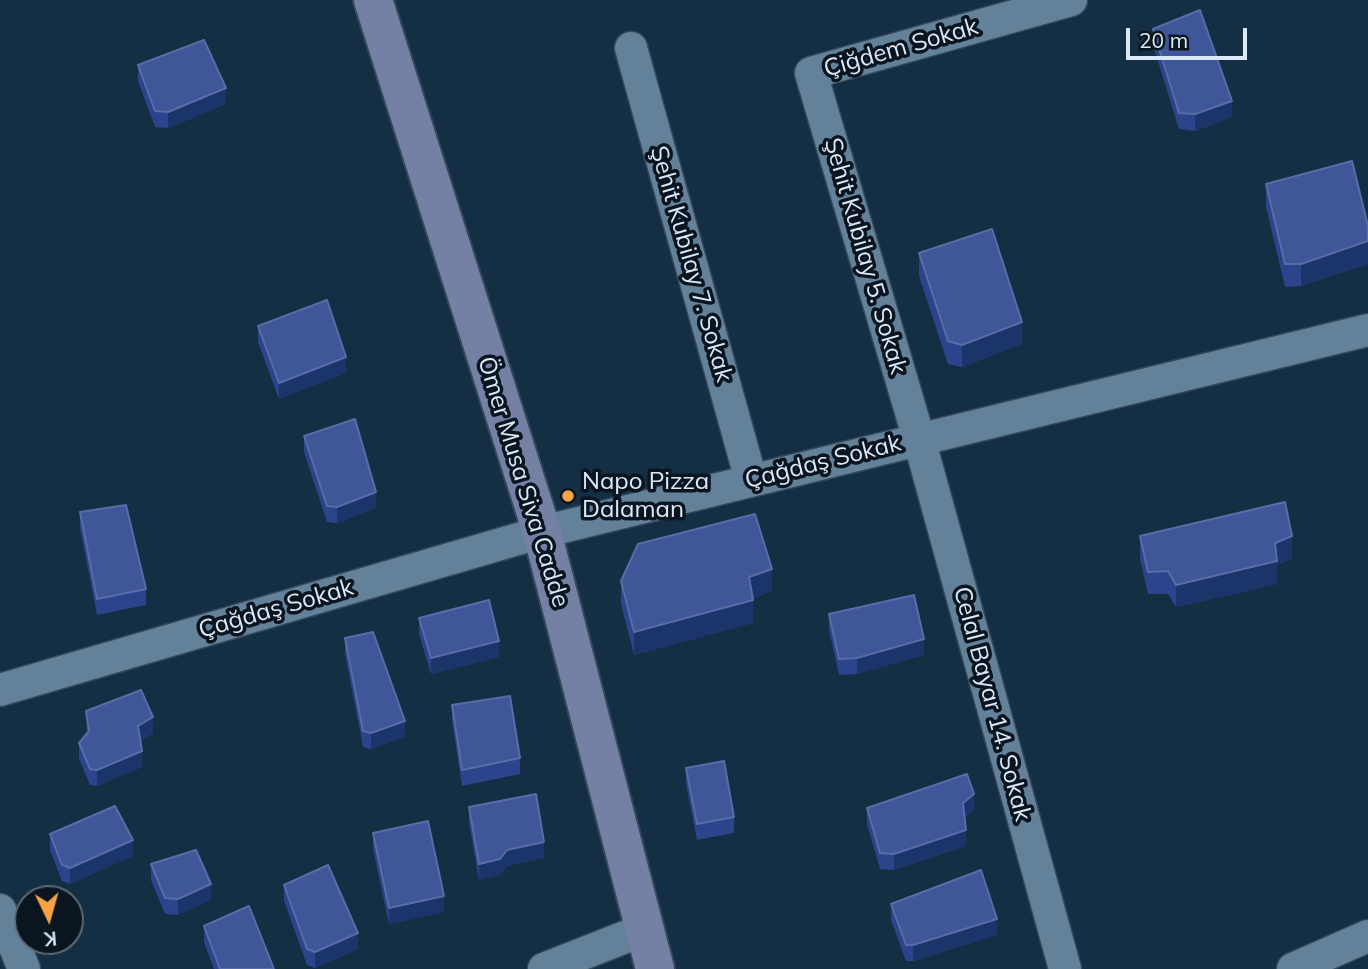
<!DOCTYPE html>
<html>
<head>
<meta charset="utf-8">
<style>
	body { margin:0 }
	#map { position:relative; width:1368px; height:969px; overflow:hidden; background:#142e43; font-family:Mulish,sans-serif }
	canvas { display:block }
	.north { position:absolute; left:14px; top:885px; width:70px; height:70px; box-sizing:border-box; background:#0a151f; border:2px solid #5d6a76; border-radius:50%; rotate:175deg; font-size:19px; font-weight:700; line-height:28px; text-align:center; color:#dae9f8 }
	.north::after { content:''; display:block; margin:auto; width:24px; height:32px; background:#f5a345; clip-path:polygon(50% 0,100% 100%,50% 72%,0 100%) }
	.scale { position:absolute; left:1126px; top:28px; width:121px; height:32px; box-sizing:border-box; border:4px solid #dae9f8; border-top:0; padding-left:9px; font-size:21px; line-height:24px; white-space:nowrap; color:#dae9f8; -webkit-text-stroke:5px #0a151f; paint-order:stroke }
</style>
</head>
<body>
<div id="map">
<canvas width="1368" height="969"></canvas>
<div class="north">K</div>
<div class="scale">20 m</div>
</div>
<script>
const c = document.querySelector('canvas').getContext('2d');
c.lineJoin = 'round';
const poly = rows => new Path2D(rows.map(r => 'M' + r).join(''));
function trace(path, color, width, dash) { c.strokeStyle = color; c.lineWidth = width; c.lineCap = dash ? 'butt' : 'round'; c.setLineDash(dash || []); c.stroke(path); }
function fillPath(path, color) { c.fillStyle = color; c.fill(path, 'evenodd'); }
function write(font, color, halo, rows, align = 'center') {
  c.font = font + ' Mulish,sans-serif'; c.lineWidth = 7; c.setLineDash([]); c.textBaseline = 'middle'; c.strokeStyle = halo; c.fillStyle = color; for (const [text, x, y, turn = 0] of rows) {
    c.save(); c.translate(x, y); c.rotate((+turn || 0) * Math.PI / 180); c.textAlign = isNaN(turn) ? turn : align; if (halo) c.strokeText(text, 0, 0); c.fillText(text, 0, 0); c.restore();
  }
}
const minor = poly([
	[631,48,751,480],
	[0,690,542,532,1368,330],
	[0,910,24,969],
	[544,969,643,930],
	[1065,969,919,439,811,73,1071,0],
	[1293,969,1368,936]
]);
const secondary = poly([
	[373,0,542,532,655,969]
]);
trace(minor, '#34485b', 35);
trace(secondary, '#34485b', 42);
trace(minor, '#64819a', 32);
trace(secondary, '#7480a4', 38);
fillPath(poly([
	[1153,29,1232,117,1195,131,1179,129,1153,45],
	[138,65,226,104,168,128,155,127,138,81],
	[1266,184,1368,226,1368,264,1301,286,1285,287,1266,207],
	[919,253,1022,344,962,367,948,364,919,276],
	[258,326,346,373,279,399,258,342],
	[304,436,376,508,337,523,327,522,304,452],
	[80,512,146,589,146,605,97,615,80,528],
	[1140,536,1292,559,1277,565,1277,584,1176,607,1168,594,1148,594,1140,559],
	[621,581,772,591,753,598,753,623,634,655,621,604],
	[829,614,924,655,857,674,839,675,829,630],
	[419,618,499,657,431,674,419,634],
	[345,638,405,737,371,749,363,747,345,654],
	[452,705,520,758,520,774,462,786,452,721],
	[86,711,153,733,140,741,142,767,97,786,90,785,79,759,79,743,87,734],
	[686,768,734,817,734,833,697,840,686,784],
	[469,807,544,858,507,866,500,875,479,880,469,823],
	[867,808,974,810,964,817,966,846,894,870,880,869,867,824],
	[373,833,444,912,389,924,373,849],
	[50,834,133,856,70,884,62,881,50,850],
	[151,864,211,900,178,915,165,914,151,880],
	[284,885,358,949,315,968,307,965,284,901],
	[891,904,997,935,913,961,906,961,891,920],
	[204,926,274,969,214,969,204,942]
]), '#2c448c');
fillPath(poly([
	[226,88,226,104,168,128,168,112],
	[1232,101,1232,117,1195,131,1195,114],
	[1368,241,1368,264,1301,286,1301,264],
	[1022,322,1022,344,962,367,962,345],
	[346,357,346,373,279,399,279,383],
	[376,492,376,508,337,523,337,507],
	[1292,536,1292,559,1277,565,1277,584,1176,607,1176,585],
	[772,569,772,591,749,599,749,577],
	[753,600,753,623,634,655,634,632],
	[924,639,924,655,857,674,857,658],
	[499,641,499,657,431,674,431,658],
	[153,717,153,733,138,742,138,726],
	[405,721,405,737,371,749,371,733],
	[142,751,142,767,97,786,97,770],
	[974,794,974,810,963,819,963,803],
	[966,830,966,846,894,870,894,854],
	[133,840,133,856,70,884,70,868],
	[544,842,544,858,507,866,500,875,479,880,479,864,507,850],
	[211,884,211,900,178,915,178,899],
	[444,896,444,912,389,924,389,908],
	[997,919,997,935,913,961,913,945],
	[358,933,358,949,315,968,315,952]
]), '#1b346a');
const building = poly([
	[1200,10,1232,101,1195,114,1179,113,1153,29,1200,10],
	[204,40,226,88,168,112,155,111,138,65,204,40],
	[1352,161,1368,226,1368,241,1301,264,1285,264,1266,184,1352,161],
	[992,229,1022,322,962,345,948,341,919,253,992,229],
	[327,300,346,357,279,383,258,326,327,300],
	[355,419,376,492,337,507,327,506,304,436,355,419],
	[1285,502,1292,536,1275,543,1277,561,1176,585,1168,571,1148,572,1140,536,1285,502],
	[126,505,146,589,97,599,80,512,126,505],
	[755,514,772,569,749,577,753,600,634,632,621,581,638,544,755,514],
	[914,595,924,639,857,658,839,659,829,614,914,595],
	[489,600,499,641,431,658,419,618,489,600],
	[373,632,405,721,371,733,363,731,345,638,373,632],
	[141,690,153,717,138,726,142,751,97,770,90,769,79,743,89,731,86,711,141,690],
	[510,696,520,758,462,770,452,705,510,696],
	[724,761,734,817,697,824,686,768,724,761],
	[967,774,974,794,963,803,966,830,894,854,880,853,867,808,967,774],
	[536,794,544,842,507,850,500,859,479,864,469,807,536,794],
	[115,806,133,840,70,868,62,865,50,834,115,806],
	[428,821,444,896,389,908,373,833,428,821],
	[196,850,211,884,178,899,165,898,151,864,196,850],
	[328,865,358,933,315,952,307,949,284,885,328,865],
	[981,870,997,919,913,945,906,945,891,904,981,870],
	[249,906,274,969,220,969,204,926,249,906]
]);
fillPath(building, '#3f5698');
trace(building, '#576da7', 2);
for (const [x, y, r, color] of [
	[568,496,7,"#f5a345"]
]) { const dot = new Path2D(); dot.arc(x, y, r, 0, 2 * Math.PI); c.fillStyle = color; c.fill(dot); trace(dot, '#0a151f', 2.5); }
write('24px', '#dae9f8', '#0a151f', [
	["Çiğdem Sokak",901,48,-16],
	["Şehit Kubilay 5. Sokak",865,256,74],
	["Şehit Kubilay 7. Sokak",691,264,74],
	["Çağdaş Sokak",823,462,-14],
	["Ömer Musa Siva Cadde",523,482,73],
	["Çağdaş Sokak",276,609,-16],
	["Celal Bayar 14. Sokak",992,704,75]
]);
write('24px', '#dae9f8', '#0a151f', [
	["Napo Pizza",582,482],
	["Dalaman",582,510]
], 'left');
</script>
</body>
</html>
